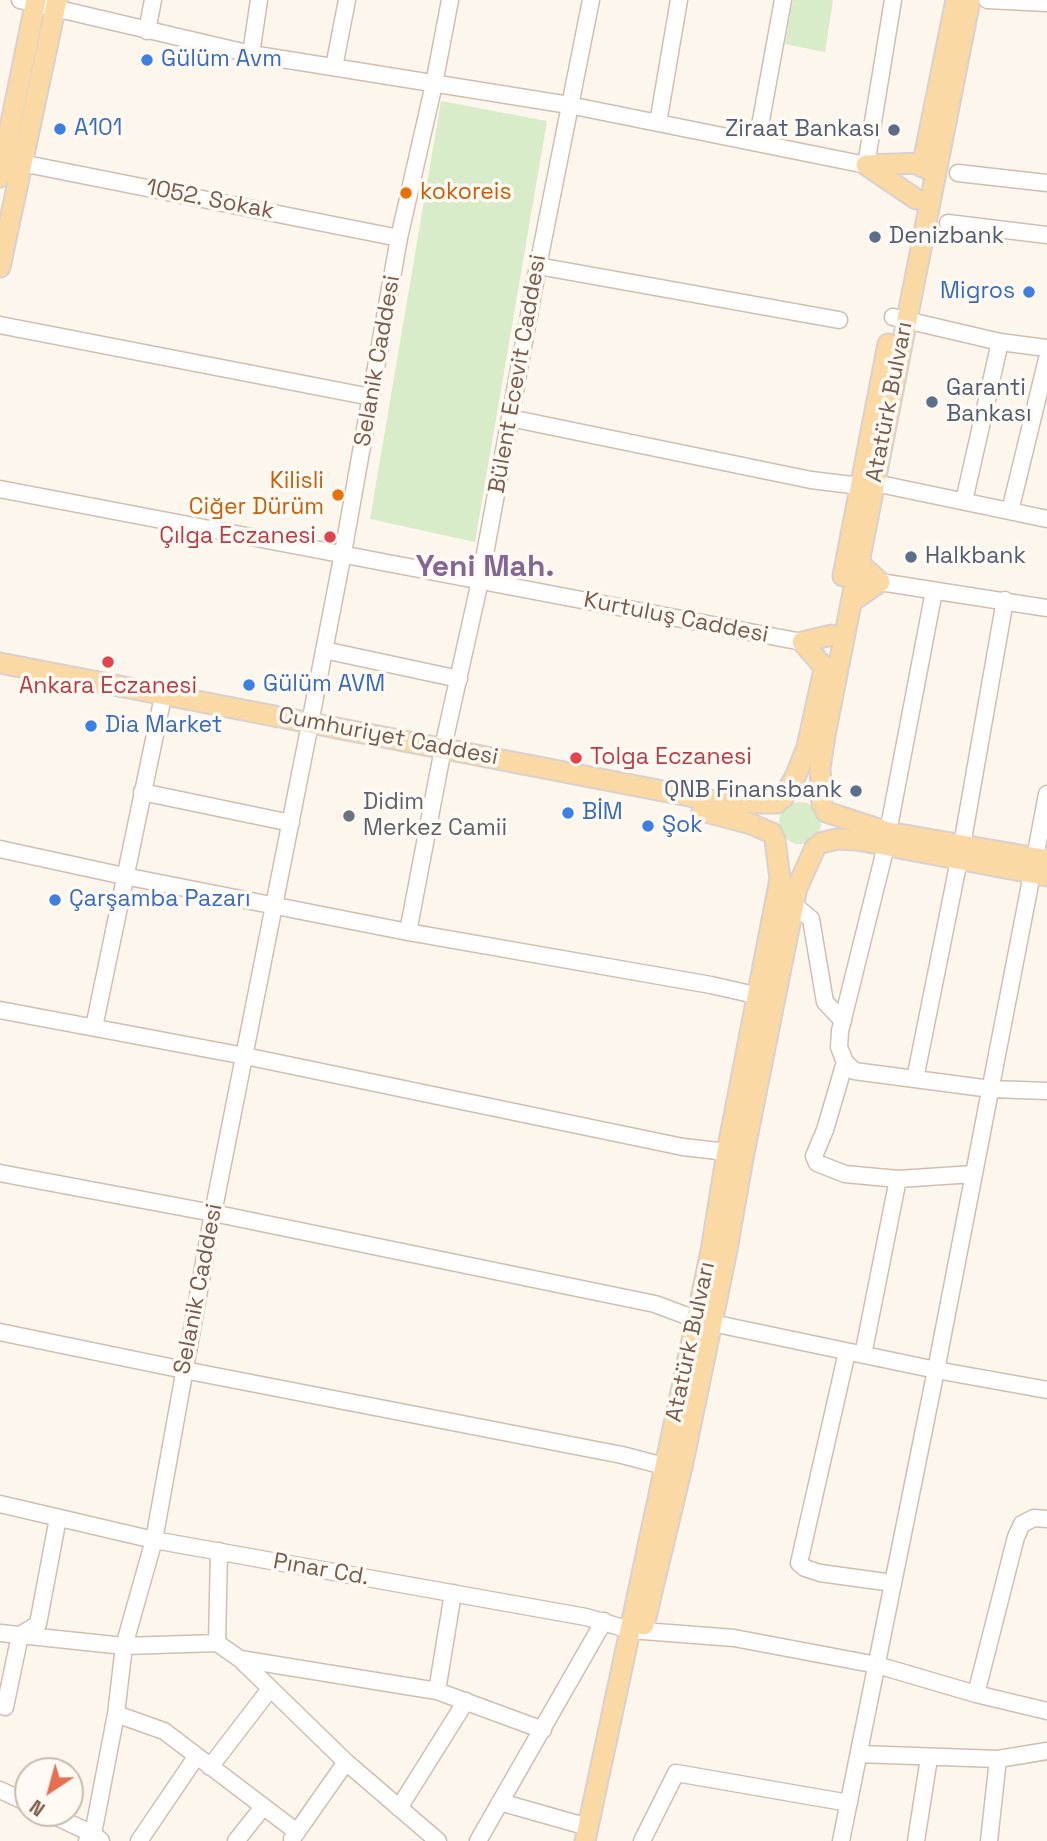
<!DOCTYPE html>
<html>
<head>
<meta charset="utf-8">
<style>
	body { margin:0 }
	#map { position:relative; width:1047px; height:1841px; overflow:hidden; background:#fdf6ec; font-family:"Space Grotesk",sans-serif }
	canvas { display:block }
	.north { position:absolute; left:14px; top:1757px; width:70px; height:70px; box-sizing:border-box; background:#fffaf3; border:2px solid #cabbb1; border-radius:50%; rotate:216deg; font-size:19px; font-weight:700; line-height:28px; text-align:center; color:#7a5c4d }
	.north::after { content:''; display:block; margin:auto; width:24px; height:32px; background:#e76f51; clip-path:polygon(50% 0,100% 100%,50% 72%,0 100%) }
</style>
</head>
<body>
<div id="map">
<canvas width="1047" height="1841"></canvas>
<div class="north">N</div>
</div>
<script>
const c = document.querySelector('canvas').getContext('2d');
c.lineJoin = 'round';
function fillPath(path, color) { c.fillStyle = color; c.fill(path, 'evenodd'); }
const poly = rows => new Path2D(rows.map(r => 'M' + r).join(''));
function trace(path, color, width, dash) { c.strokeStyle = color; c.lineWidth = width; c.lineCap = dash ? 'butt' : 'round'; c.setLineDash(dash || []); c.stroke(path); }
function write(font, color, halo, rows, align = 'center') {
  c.font = font + ' "Space Grotesk",sans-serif'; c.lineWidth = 7; c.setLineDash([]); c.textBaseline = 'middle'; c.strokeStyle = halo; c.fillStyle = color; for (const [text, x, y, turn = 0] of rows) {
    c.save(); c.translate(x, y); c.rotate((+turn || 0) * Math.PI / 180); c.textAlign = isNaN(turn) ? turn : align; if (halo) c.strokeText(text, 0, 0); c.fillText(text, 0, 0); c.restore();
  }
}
fillPath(poly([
	[793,0,833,0,825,52,785,44],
	[441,101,547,121,475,542,370,519],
	'779 823a21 21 0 1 1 42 0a21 21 0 1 1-42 0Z'
]), '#d8ecc9');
const minor = poly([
	[20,0,251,54,569,105,866,165,893,0],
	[987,0,1047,3],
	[147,31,153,0],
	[251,54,259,0],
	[334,67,347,0],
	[658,123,679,0],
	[757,142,783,0],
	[21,163,399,238],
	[958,173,1047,183],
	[948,223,1047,235],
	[538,266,839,320],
	[893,317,1000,342,1047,348],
	[0,325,371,397],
	[510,418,811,480,860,486],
	[875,483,1047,519],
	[0,489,802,642],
	[964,501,1000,342],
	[1010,511,1047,359],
	[880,582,1047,608],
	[324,650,459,679],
	[310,723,343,553,399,238,434,84,450,0],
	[443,747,480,581,538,266,591,0],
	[142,792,291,823],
	[888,832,934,591],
	[962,845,1005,600],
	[886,846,840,1031,839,1047,845,1062,854,1071,991,1089,1047,1091],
	[0,849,124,876,408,932,711,985,768,998],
	[1035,858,1047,794],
	[793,904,811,919,825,1002,843,1021],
	[408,932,441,759],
	[0,1010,245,1056,683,1147,727,1152],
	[94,1027,161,706],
	[845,1062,825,1130,814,1156,817,1163,845,1174,898,1179,974,1174],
	[915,1079,959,860],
	[0,1173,213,1213,655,1304,695,1319,712,1323,936,1370,1047,1390],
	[0,1332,184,1370,622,1455,664,1466],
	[847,1352,799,1563,805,1568,820,1573,893,1583],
	[863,1355,898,1179],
	[0,1504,154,1540,586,1617,630,1630,734,1638,877,1665,976,1694,1047,1711],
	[0,1633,124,1646,217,1643,240,1659,346,1762,438,1841],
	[217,1643,219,1551],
	[240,1659,437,1691,543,1730],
	[437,1691,453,1593],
	[976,1694,1016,1537,1022,1524,1034,1518,1047,1519],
	[5,1707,20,1635,38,1624,58,1518],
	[116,1714,164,1731,297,1832],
	[859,1754,998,1759,1047,1751],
	[210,1767,270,1689],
	[0,1790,28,1803],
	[500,1802,588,1827],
	[399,1808,466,1701],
	[48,1813,93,1834,101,1841],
	[292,1839,346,1762],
	[87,1841,93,1834,116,1714,124,1646,154,1540,213,1213,308,734],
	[139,1841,196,1757],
	[236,1841,263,1807],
	[478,1841,604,1621],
	[642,1841,676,1773,849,1803],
	[841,1841,936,1370,1032,874],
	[916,1841,929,1758],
	[989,1841,998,1759]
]);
const major = poly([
	[866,165,923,163,931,172],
	[866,165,916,199],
	[922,167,956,0],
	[0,177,36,0],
	[0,267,57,0],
	[843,576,888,344],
	[851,602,880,582,859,563],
	[0,663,725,803,777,803],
	[825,668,802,642,832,635],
	[783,798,796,775,807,747,823,674],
	[822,804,820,768,825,735,970,0],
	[702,811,751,824,772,833],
	[826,812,888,832,1047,860],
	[821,843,837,839,857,840,1047,876],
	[644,1625,682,1467,726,1255,744,1153,797,888,815,848],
	[585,1841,711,1251,727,1152,780,879,775,840]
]);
trace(minor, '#d1beb0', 19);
trace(major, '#dad1cd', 23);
trace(minor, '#fff', 16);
trace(major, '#fbd9a5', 19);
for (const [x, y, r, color] of [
	[147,60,7,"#3f7fe0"],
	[60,129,7,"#3f7fe0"],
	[894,130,7,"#5c6f8a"],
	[406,193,7,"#e8710a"],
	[875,237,7,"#5c6f8a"],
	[1029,292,7,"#3f7fe0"],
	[932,402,7,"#5c6f8a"],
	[338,495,7,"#e8710a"],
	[330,537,7,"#e0444e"],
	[911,557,7,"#5c6f8a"],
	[108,662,7,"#e0444e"],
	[249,685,7,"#3f7fe0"],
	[91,726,7,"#3f7fe0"],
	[576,758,7,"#e0444e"],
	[856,791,7,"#5c6f8a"],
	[568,813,7,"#3f7fe0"],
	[349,816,7,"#6b7280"],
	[648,826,7,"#3f7fe0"],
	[55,900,7,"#3f7fe0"]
]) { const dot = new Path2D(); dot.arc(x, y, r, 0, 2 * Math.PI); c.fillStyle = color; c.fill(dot); trace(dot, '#fffaf3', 2.5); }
write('23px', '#366cbe', '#fffaf3', [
	["Gülüm Avm",161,60],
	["A101",74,129],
	["Migros",1015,292,"right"],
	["Gülüm AVM",263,685],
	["Dia Market",105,726],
	["BİM",582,813],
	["Şok",662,826],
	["Çarşamba Pazarı",69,900]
], 'left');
write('23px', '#4e5e75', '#fffaf3', [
	["Ziraat Bankası",880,130,"right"],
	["Denizbank",889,237],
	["Garanti",946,389],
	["Bankası",946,415],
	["Halkbank",925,557],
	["QNB Finansbank",842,791,"right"]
], 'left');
write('23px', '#c56008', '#fffaf3', [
	["kokoreis",420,193],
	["Kilisli",324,482,"right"],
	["Ciğer Dürüm",324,508,"right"]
], 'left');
write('23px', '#7a5c4d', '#fffaf3', [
	["1052. Sokak",210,200,11],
	["Selanik Caddesi",378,361,-80],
	["Bülent Ecevit Caddesi",518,374,-80],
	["Atatürk Bulvarı",890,402,-79],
	["Kurtuluş Caddesi",676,618,11],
	["Cumhuriyet Caddesi",388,737,11],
	["Selanik Caddesi",199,1289,-79],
	["Atatürk Bulvarı",691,1342,-78],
	["Pınar Cd.",321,1570,10]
]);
write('23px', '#be3a42', '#fffaf3', [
	["Çılga Eczanesi",316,537],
	["Ankara Eczanesi",108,687,"center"],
	["Tolga Eczanesi",590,758,"left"]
], 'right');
write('23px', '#5b616d', '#fffaf3', [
	["Didim",363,803],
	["Merkez Camii",363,829]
], 'left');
write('bold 30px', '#846695', '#fffaf3', [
	["Yeni Mah.",485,568]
]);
</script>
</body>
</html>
